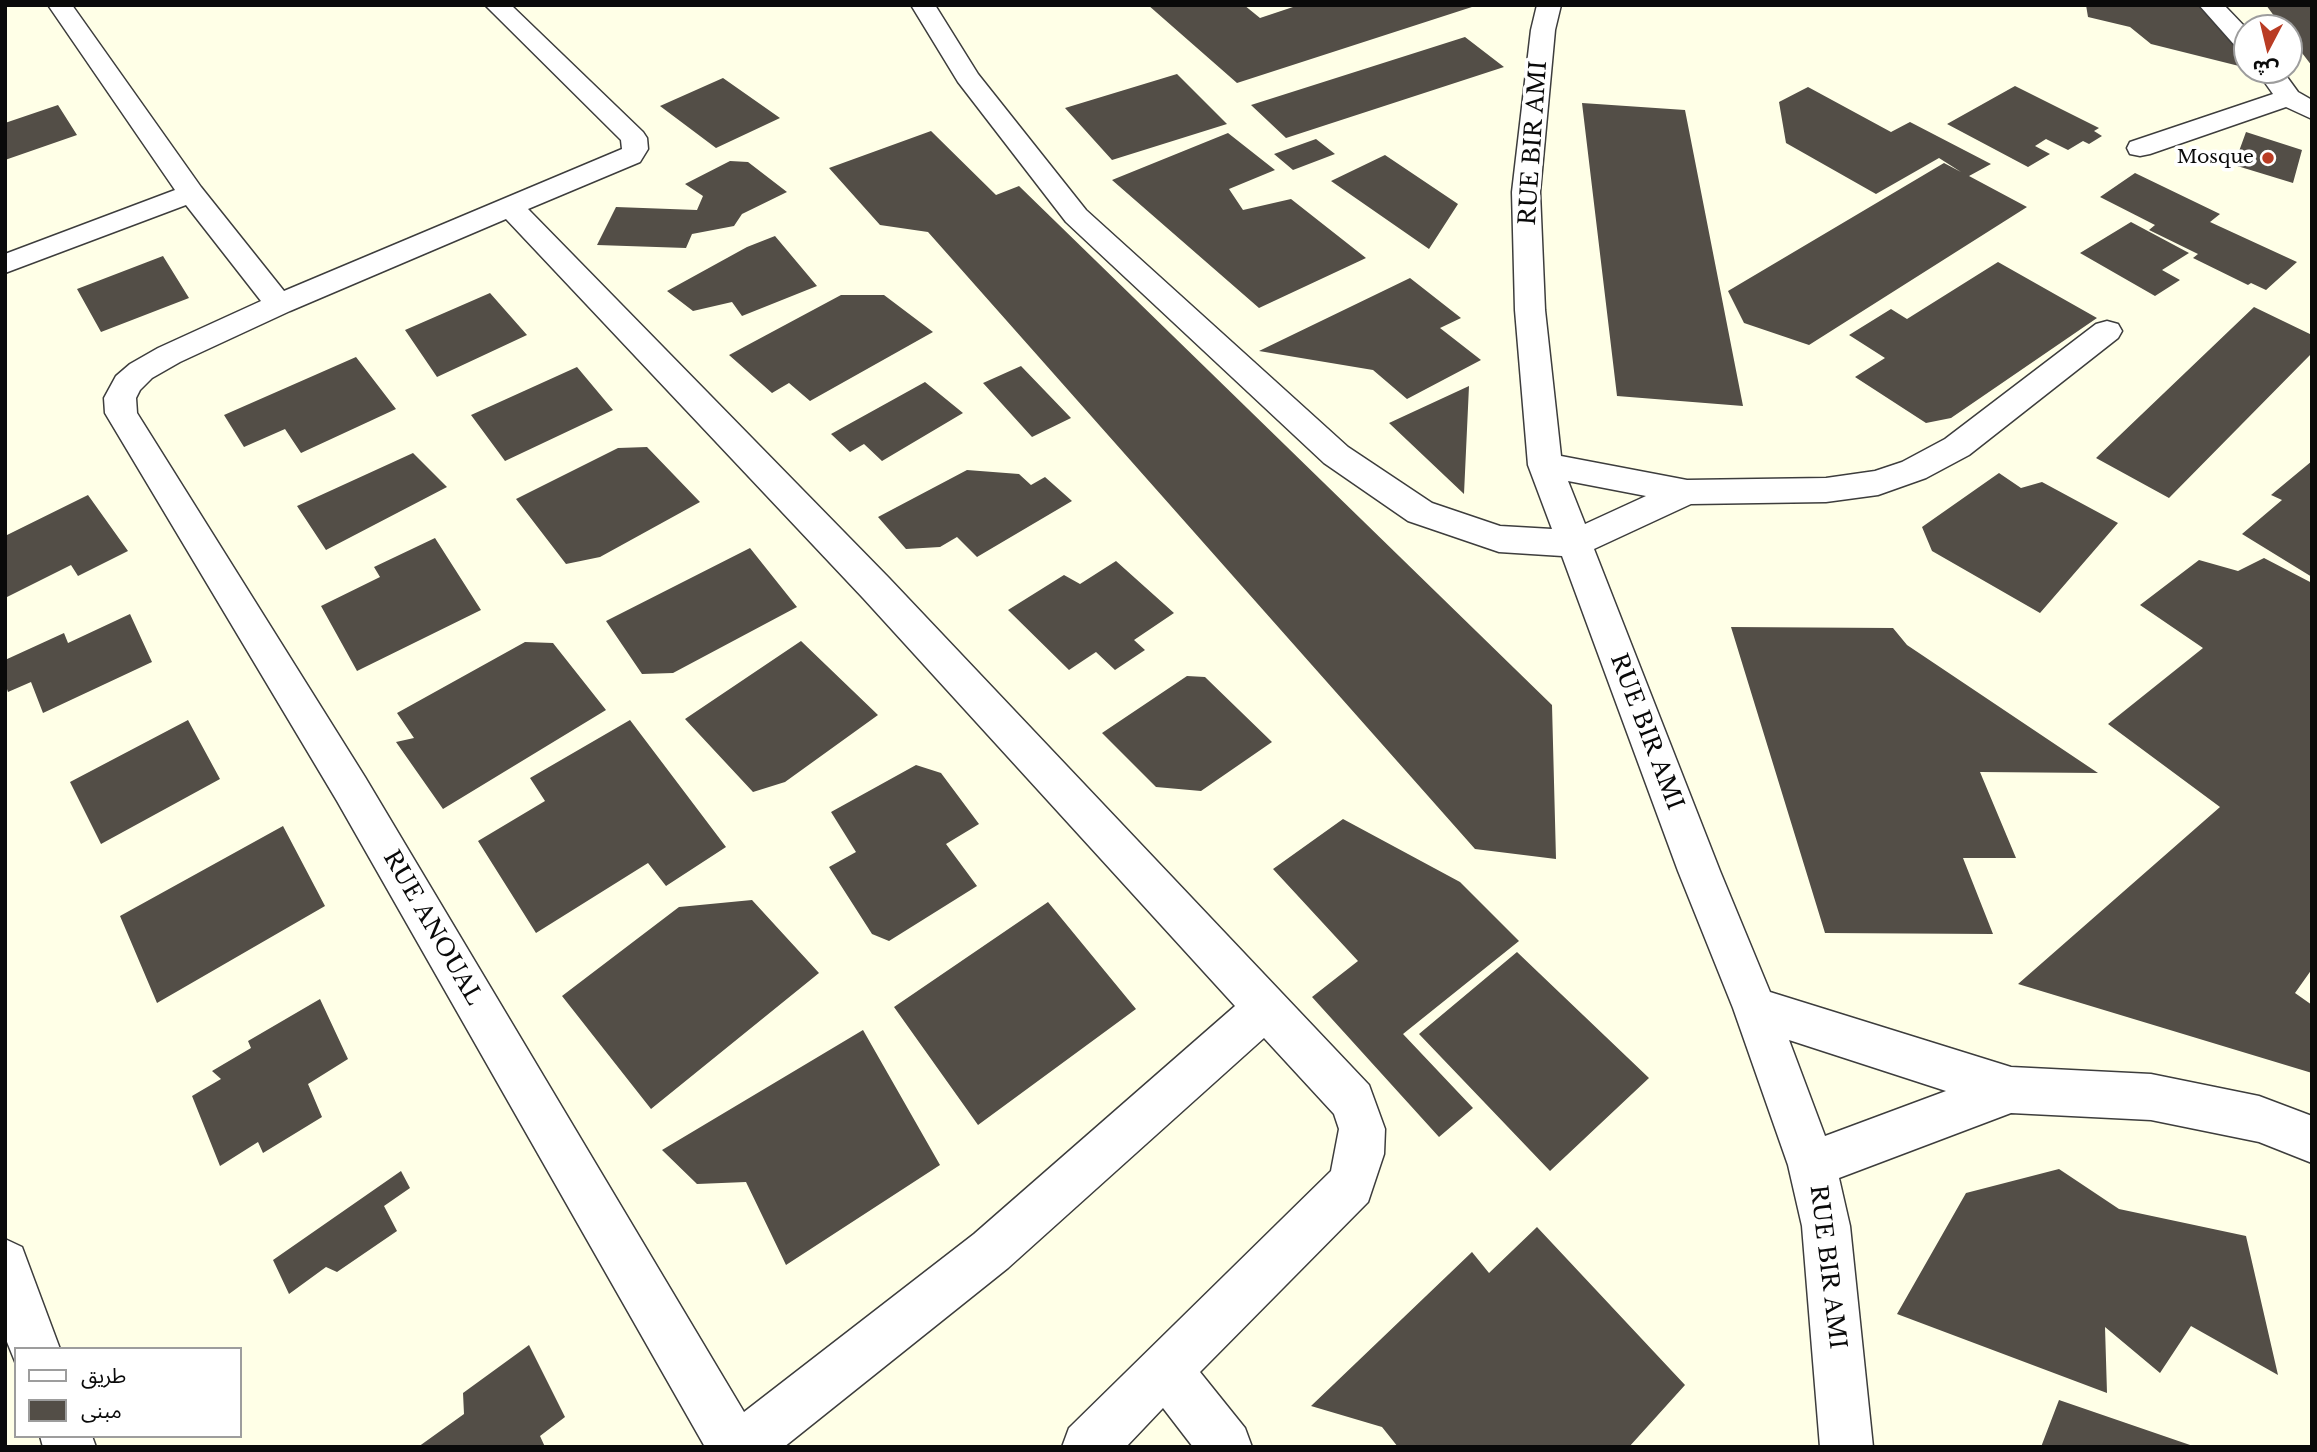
<!DOCTYPE html>
<html>
<head>
<meta charset="utf-8">
<style>
	body { margin:0 }
	#map { position:relative; width:2317px; height:1452px; overflow:hidden; background:#ffffe7; font-family:"Libre Baskerville","Noto Sans Arabic",serif }
	canvas { display:block }
	.frame { position:absolute; inset:0; border:7px solid #0a0a0a; pointer-events:none }
	.legend { position:absolute; left:14px; top:1347px; width:228px; height:91px; box-sizing:border-box; background:#fff; border:2px solid #9d9d9d; margin:0; padding:9px 12px; list-style:none; font-size:21px; color:#0a0a0a }
	.legend li { display:flex; align-items:center; gap:14px; height:35px }
	.legend b { width:35px; border:2px solid #9d9d9d }
	.north { position:absolute; left:2233px; top:14px; width:70px; height:70px; box-sizing:border-box; background:#fff; border:2px solid #9d9d9d; border-radius:50%; rotate:187deg; font-size:19px; font-weight:700; line-height:28px; text-align:center; color:#0a0a0a }
	.north::after { content:''; display:block; margin:auto; width:24px; height:32px; background:#b93c24; clip-path:polygon(50% 0,100% 100%,50% 72%,0 100%) }
</style>
</head>
<body>
<div id="map">
<canvas width="2317" height="1452"></canvas>
<div class="frame"></div>
<ul class="legend">
<li><b style="height:9px;background:#fff"></b>طريق</li>
<li><b style="height:19px;background:#534e47"></b>مبنى</li>
</ul>
<div class="north">ش</div>
</div>
<script>
const c = document.querySelector('canvas').getContext('2d');
c.lineJoin = 'round';
function fillPath(path, color) { c.fillStyle = color; c.fill(path, 'evenodd'); }
const poly = rows => new Path2D(rows.map(r => 'M' + r).join(''));
function trace(path, color, width, dash) { c.strokeStyle = color; c.lineWidth = width; c.lineCap = dash ? 'butt' : 'round'; c.setLineDash(dash || []); c.stroke(path); }
function write(font, color, halo, rows, align = 'center') {
  c.font = font + ' "Libre Baskerville",serif'; c.lineWidth = 7; c.setLineDash([]); c.textBaseline = 'middle'; c.strokeStyle = halo; c.fillStyle = color; for (const [text, x, y, turn = 0] of rows) {
    c.save(); c.translate(x, y); c.rotate((+turn || 0) * Math.PI / 180); c.textAlign = isNaN(turn) ? turn : align; if (halo) c.strokeText(text, 0, 0); c.fillText(text, 0, 0); c.restore();
  }
}
fillPath(poly([
	[1148,5,1244,5,1260,18,1299,5,1475,6,1237,83],
	[2086,5,2200,5,2247,60,2247,68,2151,44,2130,27,2088,17],
	[2266,5,2312,5,2312,66,2289,36,2289,28,2283,28],
	[1465,37,1504,67,1286,138,1251,105],
	[1177,74,1227,124,1112,160,1065,108],
	[723,78,780,118,716,148,660,106],
	[2015,86,2099,128,2094,131,2102,136,2089,144,2083,141,2068,150,2046,139,2035,146,2050,154,2028,167,1947,124],
	[1808,87,1891,132,1910,122,1991,164,1969,176,2027,207,1809,345,1744,323,1728,291,1944,163,1961,172,1939,158,1876,194,1786,143,1779,102],
	[1582,103,1685,110,1743,406,1617,396],
	[58,105,77,135,5,160,5,123],
	[931,131,996,195,1019,186,1552,705,1556,859,1475,849,928,232,880,225,829,168],
	[2246,132,2302,150,2293,183,2234,165],
	[1228,133,1275,170,1229,189,1243,210,1291,199,1366,258,1259,308,1112,180],
	[1316,139,1335,154,1293,170,1274,154],
	[1385,155,1458,204,1429,249,1331,181],
	[730,161,748,162,787,192,742,214,734,226,692,234,686,248,597,245,616,207,697,210,703,196,685,184],
	[2135,173,2220,214,2210,222,2297,262,2266,290,2251,283,2248,285,2193,258,2198,254,2149,230,2155,225,2100,197],
	[2131,222,2189,253,2162,270,2180,280,2155,296,2080,253],
	[775,236,817,286,742,316,732,302,693,311,667,291,747,247],
	[163,256,189,298,101,332,77,289],
	[1998,262,2097,318,1951,418,1926,423,1855,377,1885,358,1849,335,1891,309,1907,319],
	[1410,278,1461,318,1440,328,1481,360,1407,399,1373,370,1259,351],
	[490,293,527,335,437,377,405,330],
	[841,295,884,295,933,332,810,401,789,383,772,393,729,355],
	[2254,307,2312,335,2312,353,2169,498,2096,458],
	[356,357,396,409,301,453,285,429,244,447,224,415],
	[1021,366,1071,418,1032,437,983,383],
	[577,367,613,410,505,461,471,415],
	[925,382,963,413,882,461,864,444,850,452,831,434],
	[1469,386,1464,494,1389,423],
	[647,447,700,502,600,557,566,564,516,499,618,448],
	[413,453,447,487,326,550,297,506],
	[2312,461,2312,577,2242,534,2282,500,2271,495],
	[967,470,1019,474,1031,485,1045,477,1072,501,977,557,957,537,940,547,906,549,878,517],
	[1999,473,2021,488,2042,482,2118,523,2040,613,1932,551,1922,527],
	[88,495,128,551,78,576,71,565,5,598,5,536],
	[435,538,481,610,357,671,321,606,380,577,374,567],
	[750,548,797,607,673,673,642,674,606,621],
	[2264,558,2312,583,2312,969,2295,993,2312,1005,2312,1073,2018,984,2220,807,2108,724,2203,648,2140,605,2199,560,2238,571],
	[1116,561,1174,613,1134,640,1145,650,1115,670,1096,652,1069,670,1008,610,1064,575,1080,584],
	[130,614,152,662,43,713,31,682,8,692,5,683,5,660,64,633,68,643],
	[1731,627,1893,628,1907,645,2098,773,1980,772,2016,858,1963,858,1993,934,1825,933],
	[801,641,878,715,785,782,753,792,685,719],
	[525,642,553,643,606,710,443,809,396,742,414,738,397,713],
	[1187,676,1205,677,1272,742,1201,791,1156,787,1102,733],
	[188,720,220,779,101,844,70,782],
	[630,720,726,847,666,886,648,863,536,933,478,841,545,801,530,778],
	[916,765,941,773,979,824,946,844,977,886,889,941,872,934,829,867,856,852,831,812],
	[1343,819,1460,882,1519,941,1403,1034,1473,1108,1439,1137,1312,997,1358,961,1273,869],
	[283,826,325,906,157,1003,120,916],
	[752,900,819,973,651,1109,562,996,679,907],
	[1048,902,1136,1009,978,1125,894,1007],
	[1517,952,1649,1078,1550,1171,1419,1034],
	[320,999,348,1059,308,1084,322,1117,263,1153,258,1142,220,1166,192,1096,221,1079,212,1071,251,1048,248,1041],
	[863,1030,940,1165,786,1265,746,1182,697,1184,662,1150],
	[2059,1169,2119,1209,2246,1236,2278,1375,2191,1326,2160,1373,2105,1327,2107,1393,1897,1314,1966,1193],
	[401,1171,410,1188,384,1206,397,1231,337,1272,326,1267,289,1294,273,1260],
	[1537,1227,1685,1385,1629,1447,1398,1447,1382,1427,1311,1406,1472,1252,1489,1273],
	[529,1345,565,1417,540,1436,545,1447,418,1447,464,1414,463,1393],
	[2059,1400,2193,1446,2193,1447,2041,1447]
]), '#534e47');
const minor = poly([
	[48,5,72,5,201,187,284,291,622,149,621,140,485,5,511,5,643,132,647,138,648,149,640,162,528,209,889,578,1369,1085,1385,1129,1384,1154,1368,1202,1200,1372,1245,1428,1252,1447,1193,1447,1163,1408,1126,1447,1062,1447,1069,1428,1331,1171,1339,1129,1334,1114,1264,1038,1008,1268,784,1447,705,1447,337,801,105,413,104,398,116,376,130,364,158,348,261,301,186,205,5,273,5,254,175,190,48,5],
	[506,219,863,598,1235,1006,974,1234,744,1412,365,777,137,413,136,398,140,390,152,378,180,362,290,311,506,219],
	[911,5,935,5,978,74,1086,210,1348,447,1432,503,1500,526,1552,529,1528,465,1515,310,1512,192,1531,30,1537,5,1561,5,1555,30,1540,192,1545,310,1561,456,1687,480,1826,478,1875,471,1902,462,1945,439,2096,324,2107,321,2118,324,2122,331,2118,338,1969,455,1926,478,1878,495,1826,502,1691,504,1594,549,1720,871,1770,992,2011,1067,2151,1074,2259,1096,2312,1116,2312,1163,2259,1142,2151,1120,2011,1113,1839,1178,1850,1226,1873,1447,1820,1447,1802,1226,1788,1165,1733,1008,1678,871,1562,556,1499,552,1408,521,1324,463,1066,222,958,82,911,5],
	[1568,481,1646,496,1585,524,1568,481],
	[1789,1040,1946,1091,1825,1136,1789,1040],
	[2199,5,2224,5,2247,29,2247,51,2238,49,2199,5],
	[2256,70,2282,70,2298,92,2312,100,2312,119,2286,107,2150,154,2140,156,2130,154,2127,148,2130,142,2273,94,2256,70]
]);
const tertiary = poly([
	[5,1239,22,1247,60,1349,16,1349,16,1364,5,1337,5,1239],
	[40,1436,92,1436,96,1447,43,1447,40,1436]
]);
trace(minor, '#3d3d3d', 3);
trace(tertiary, '#3d3d3d', 3);
fillPath(minor, '#fff');
fillPath(tertiary, '#fff');
for (const [x, y, r, color] of [
	[2268,158,7,"#b93c24"]
]) { const dot = new Path2D(); dot.arc(x, y, r, 0, 2 * Math.PI); c.fillStyle = color; c.fill(dot); trace(dot, '#fff', 2.5); }
write('19px', '#0a0a0a', '#fff', [
	["Mosque",2254,158]
], 'right');
write('23px', '#0a0a0a', '#fff', [
	["RUE BIR AMI",1534,143,-86],
	["RUE BIR AMI",1646,732,69],
	["RUE ANOUAL",432,928,60],
	["RUE BIR AMI",1827,1267,83]
]);
</script>
</body>
</html>
